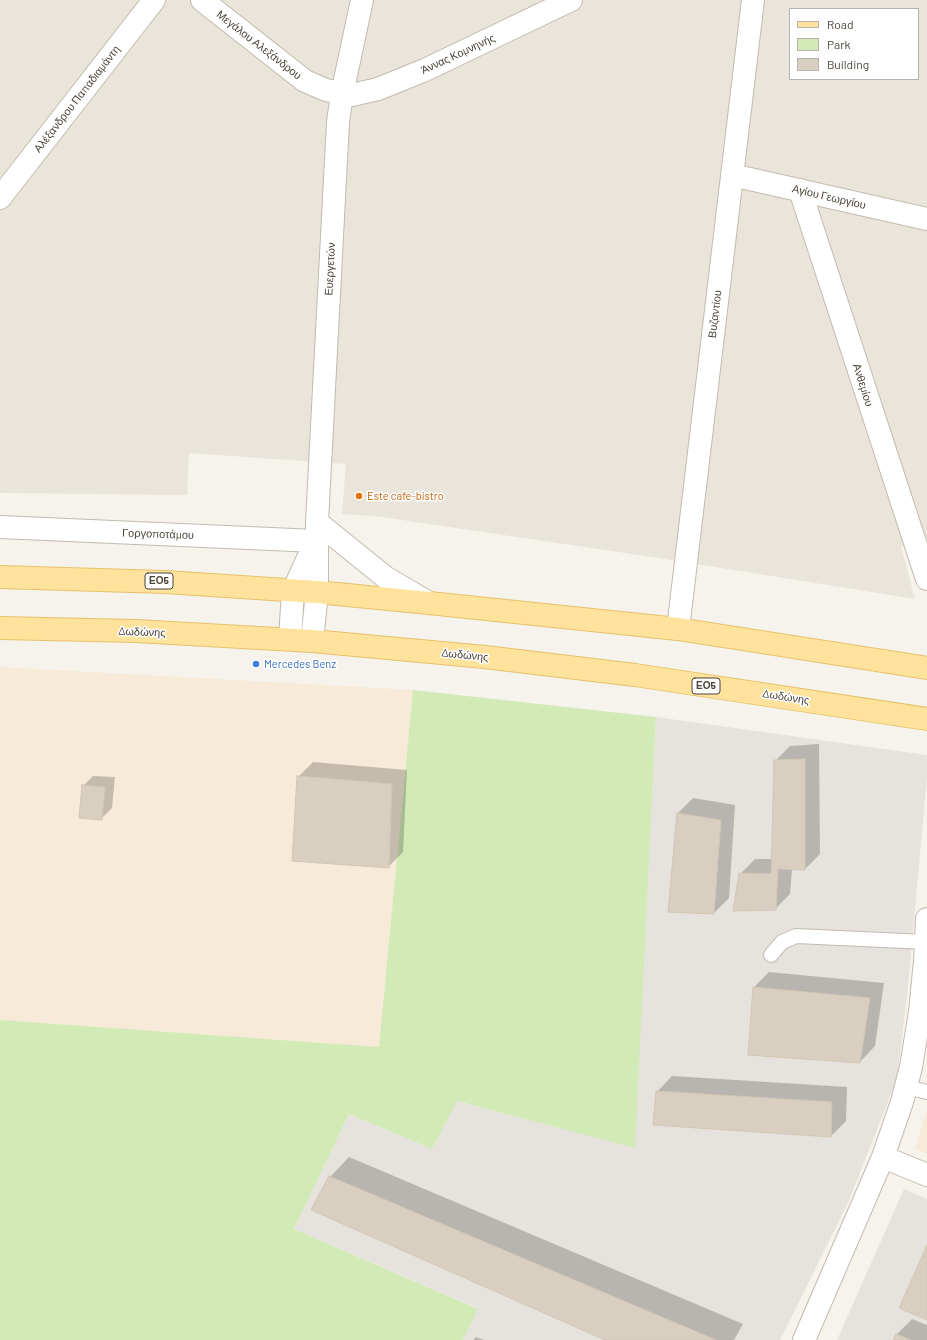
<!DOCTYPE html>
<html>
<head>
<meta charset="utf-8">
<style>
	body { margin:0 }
	#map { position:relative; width:927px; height:1340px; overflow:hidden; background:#f6f3ec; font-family:Barlow,sans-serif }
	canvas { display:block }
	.legend { position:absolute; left:789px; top:8px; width:130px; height:72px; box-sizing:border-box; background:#fff; border:1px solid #b7b4b0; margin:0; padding:5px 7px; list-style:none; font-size:12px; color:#4b4439 }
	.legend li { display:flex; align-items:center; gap:8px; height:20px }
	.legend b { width:20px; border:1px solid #b7b4b0 }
</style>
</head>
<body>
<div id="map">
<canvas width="927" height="1340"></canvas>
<ul class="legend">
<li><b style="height:5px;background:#ffe39c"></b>Road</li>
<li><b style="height:11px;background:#d2eab5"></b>Park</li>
<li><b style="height:11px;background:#d8cfc1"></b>Building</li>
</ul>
</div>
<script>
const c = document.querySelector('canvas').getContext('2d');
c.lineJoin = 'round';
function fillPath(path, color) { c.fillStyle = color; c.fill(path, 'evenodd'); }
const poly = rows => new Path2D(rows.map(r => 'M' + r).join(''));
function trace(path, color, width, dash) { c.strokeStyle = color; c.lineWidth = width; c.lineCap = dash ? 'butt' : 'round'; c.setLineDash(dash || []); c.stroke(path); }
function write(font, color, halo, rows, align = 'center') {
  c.font = font + ' Barlow,sans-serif'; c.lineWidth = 3; c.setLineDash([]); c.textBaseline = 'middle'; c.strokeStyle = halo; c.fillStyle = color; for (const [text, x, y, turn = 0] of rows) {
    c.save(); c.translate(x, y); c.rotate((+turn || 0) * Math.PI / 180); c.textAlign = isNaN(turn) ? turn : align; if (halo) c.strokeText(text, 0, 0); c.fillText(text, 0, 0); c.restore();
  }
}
fillPath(poly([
	[0,0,927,0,927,537,901,547,915,599,659,558,375,516,342,514,346,464,189,453,187,495,0,493],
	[790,9,918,9,918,79,790,79]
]), '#eae5da');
fillPath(poly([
	[0,667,413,690,379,1047,0,1020],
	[927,1110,927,1154,915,1149]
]), '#f7ead8');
fillPath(poly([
	[656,717,927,755,927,777,908,986,897,1079,848,1203,780,1340,463,1340,477,1308,294,1229,349,1114,432,1149,456,1101,634,1147],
	[904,1189,927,1199,927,1340,837,1340]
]), '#e6e2dd');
fillPath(poly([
	[413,690,656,717,635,1148,457,1101,432,1149,349,1114,294,1229,478,1309,463,1340,0,1340,0,1020,379,1047]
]), '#d2eab5');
fillPath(poly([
	[819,744,820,854,805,869,792,869,790,894,775,909,740,874,755,859,772,859,775,761,790,746],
	[313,762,407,770,403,852,388,867,298,777],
	[93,776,115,777,112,808,102,818,83,786],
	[693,798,735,805,729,898,714,913,678,813],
	[769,972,884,983,875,1046,860,1062,754,987],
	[672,1076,847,1087,846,1121,831,1136,657,1092],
	[349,1157,743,1324,734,1340,607,1340,330,1177],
	[912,1319,927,1325,927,1340,894,1340,897,1334],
	[476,1337,484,1340,473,1340]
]), '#0003');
const building = poly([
	[805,759,805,870,778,869,776,910,733,911,739,873,771,874,774,760,805,759],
	[297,776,392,784,389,868,292,861,297,776],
	[82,785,105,787,102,820,79,818,82,785],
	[677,813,721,820,714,914,668,912,677,813],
	[753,987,870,998,860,1063,748,1055,753,987],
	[656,1091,832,1102,831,1137,653,1125,656,1091],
	[329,1176,716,1340,605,1340,311,1210,329,1176],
	[927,1245,927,1320,899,1308,927,1245],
	[896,1334,911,1340,893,1340,896,1334]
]);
fillPath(building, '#d8cfc1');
trace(building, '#d3c7b4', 1);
const lane = poly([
	[771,955,782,942,796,936,926,942],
	[906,1087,927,1092]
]);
const street = poly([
	[202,0,305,81,326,90,352,95,378,89,425,70,571,0],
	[732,175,927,219],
	[800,190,927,579],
	[0,198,154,0],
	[317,522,385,577,429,603],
	[0,527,316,541],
	[678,629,753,0],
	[290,639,293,591,313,547],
	[312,641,317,592,317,522,338,122,342,94,362,0],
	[883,1157,927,1175],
	[804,1340,883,1157,902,1102,911,1067,920,1012,925,961,927,919]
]);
const primary = poly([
	[0,577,165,582,317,592,429,603,678,629,927,668],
	[0,628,136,631,312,641,485,657,635,675,927,719]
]);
trace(lane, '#c2bbae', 16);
trace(street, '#c2bbae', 24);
trace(primary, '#e6c16a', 24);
trace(lane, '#fff', 14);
trace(street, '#fff', 22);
trace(primary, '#ffe39c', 22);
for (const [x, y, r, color] of [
	[359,496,4,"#e8710a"],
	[256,664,4,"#3f7fe0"]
]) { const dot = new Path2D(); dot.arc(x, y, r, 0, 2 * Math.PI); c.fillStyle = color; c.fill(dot); trace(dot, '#fff', 1.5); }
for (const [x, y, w] of [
	[159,581,28],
	[706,686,28]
]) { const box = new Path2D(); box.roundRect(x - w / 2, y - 8, w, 16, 3); c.fillStyle = '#fff'; c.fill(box); trace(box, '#4b4439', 1); }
write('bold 10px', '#4b4439', null, [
	["ΕΟ5",159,581],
	["ΕΟ5",706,686]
]);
write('11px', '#4b4439', '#fff', [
	["Μεγάλου Αλεξάνδρου",259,45,38],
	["Άννας Κομνηνής",458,54,-25],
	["Αλέξανδρου Παπαδιαμάντη",77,99,-52],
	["Αγίου Γεωργίου",829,197,13],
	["Ευεργετών",330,269,-87],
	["Βυζαντίου",715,314,-83],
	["Ανθεμίου",863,385,72],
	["Γοργοποτάμου",158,534,2],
	["Δωδώνης",142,632,2],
	["Δωδώνης",465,655,6],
	["Δωδώνης",786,697,9]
]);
write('11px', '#c56008', '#fff', [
	["Este cafe-bistro",367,496]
], 'left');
write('11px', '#366cbe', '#fff', [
	["Mercedes Benz",264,664]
], 'left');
</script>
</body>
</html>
